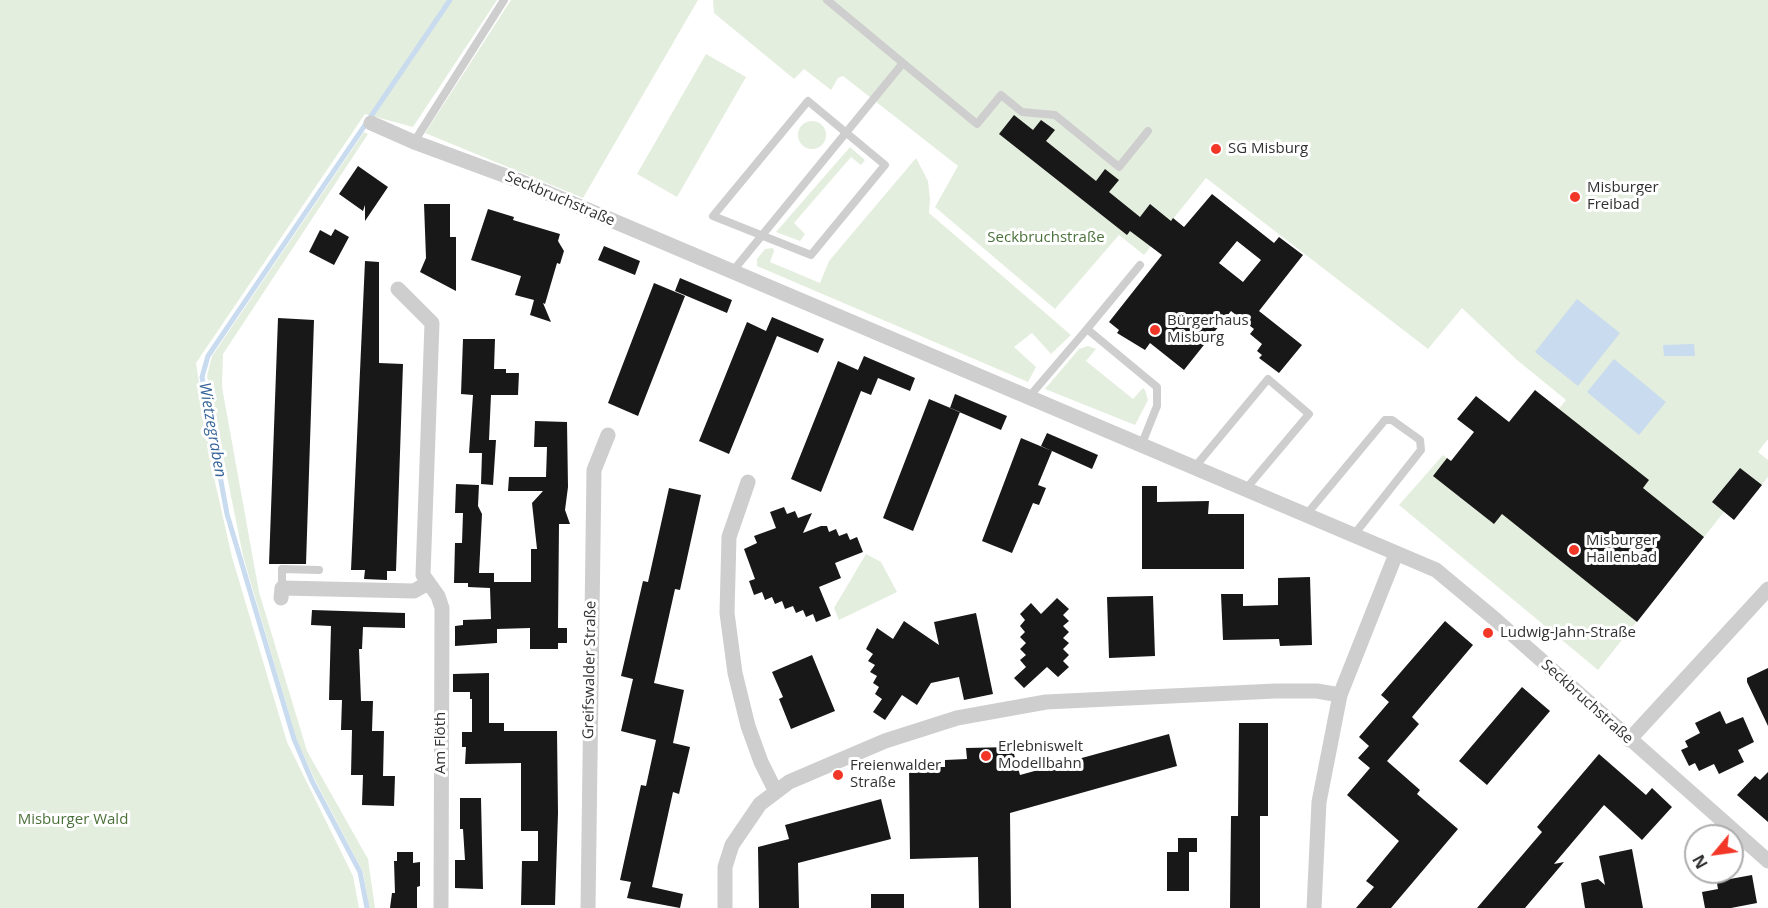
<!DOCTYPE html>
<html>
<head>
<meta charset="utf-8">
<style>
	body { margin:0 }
	#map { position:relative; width:1768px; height:908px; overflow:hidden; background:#fff; font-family:"Open Sans",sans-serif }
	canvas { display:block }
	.north { position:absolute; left:1684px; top:824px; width:60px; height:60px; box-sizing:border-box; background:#fff; border:2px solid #adadad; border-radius:50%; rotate:241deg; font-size:16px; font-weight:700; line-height:24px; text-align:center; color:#313131 }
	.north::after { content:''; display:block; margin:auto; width:21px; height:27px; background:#f23728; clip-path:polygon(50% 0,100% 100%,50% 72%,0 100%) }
</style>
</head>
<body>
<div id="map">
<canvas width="1768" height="908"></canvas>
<div class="north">N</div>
</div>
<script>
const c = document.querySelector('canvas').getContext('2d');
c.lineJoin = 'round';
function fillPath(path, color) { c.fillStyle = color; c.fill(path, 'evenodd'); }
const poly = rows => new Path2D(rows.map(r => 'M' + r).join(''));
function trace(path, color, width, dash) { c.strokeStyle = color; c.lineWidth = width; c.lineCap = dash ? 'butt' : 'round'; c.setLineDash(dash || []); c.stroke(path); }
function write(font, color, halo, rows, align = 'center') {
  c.font = font + ' "Open Sans",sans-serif'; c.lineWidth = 6; c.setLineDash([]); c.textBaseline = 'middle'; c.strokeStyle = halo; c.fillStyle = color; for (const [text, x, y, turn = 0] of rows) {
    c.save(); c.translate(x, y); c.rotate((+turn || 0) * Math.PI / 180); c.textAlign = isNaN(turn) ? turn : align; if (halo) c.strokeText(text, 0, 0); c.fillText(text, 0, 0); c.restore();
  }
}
fillPath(poly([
	[0,0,497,0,413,127,365,114,196,363,213,473,232,557,287,742,353,876,359,908,0,908],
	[511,0,698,0,583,198,425,133],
	[713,0,1768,0,1768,439,1758,452,1768,460,1768,477,1734,520,1724,512,1598,670,1399,505,1443,455,1451,461,1513,466,1566,400,1517,360,1462,308,1428,349,1206,178,1144,255,1119,235,1055,309,935,207,958,166,843,76,838,78,831,90,804,69,794,79,714,13],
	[706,54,746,77,677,197,637,174],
	'798 135a14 14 0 1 1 28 0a14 14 0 1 1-28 0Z',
	[364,132,368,134,223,354,222,387,259,592,272,635,307,751,368,859,375,908,369,908,363,872,315,780,296,738,243,556,207,376,212,356],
	[850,147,865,160,861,165,851,157,794,223,805,234,800,241,776,232],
	[916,158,928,181,930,199,929,213,1071,335,1051,354,1032,333,1014,347,1036,367,1028,382,757,266,757,259,765,249,773,248,774,251,770,262,820,283,829,261],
	[1088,346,1096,349,1086,361,1133,399,1143,388,1145,390,1148,400,1135,425,1045,389,1079,349],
	[866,554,881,562,897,592,839,620,834,608]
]), '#e4eede');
fillPath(poly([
	[1577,299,1620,333,1578,386,1535,352],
	[1694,344,1695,356,1664,356,1663,345],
	[1614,359,1666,402,1639,435,1587,392]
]), '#c9dbef');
trace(poly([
	[367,908,360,872,312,781,294,739,227,514,202,377,208,356,450,0]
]), '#c9dbef', 5);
fillPath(poly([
	[1014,115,1033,130,1041,120,1055,130,1046,141,1096,181,1105,169,1119,180,1109,192,1140,217,1150,204,1171,221,1173,218,1184,227,1212,194,1274,243,1279,237,1303,255,1259,311,1302,345,1279,373,1259,358,1262,355,1257,351,1262,344,1250,334,1254,329,1231,311,1184,370,1150,343,1145,350,1117,333,1119,330,1109,322,1162,255,1130,231,1127,235,999,134],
	[1237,241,1261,260,1243,282,1219,263],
	[358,166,388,187,365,221,365,205,363,211,339,194],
	[424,204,450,204,450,237,456,237,456,291,420,272,426,258],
	[488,209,514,217,513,220,560,234,558,241,564,251,560,264,557,263,545,304,543,303,551,322,530,315,534,300,515,295,521,276,471,260],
	[335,229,349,237,334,265,309,252,320,230,331,236],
	[604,246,640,261,635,275,598,260],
	[365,261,379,262,379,363,403,364,396,571,387,571,387,580,364,579,365,570,351,570],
	[680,278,732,300,727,313,675,291],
	[654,283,685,296,638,416,608,403],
	[772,317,824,339,818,353,777,336,729,454,699,441,747,322,766,331],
	[278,318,314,320,306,564,269,564],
	[463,339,495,339,494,369,506,369,506,373,519,373,518,395,491,395,489,440,496,440,493,485,481,484,482,453,469,453,473,395,461,394],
	[864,356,915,378,910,391,878,378,871,395,861,391,821,492,791,479,838,361,858,370],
	[1535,390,1649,480,1643,488,1704,537,1637,622,1502,514,1494,524,1433,476,1447,458,1451,461,1474,432,1457,419,1476,396,1509,422],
	[955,394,1007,416,1001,430,950,408],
	[929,399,960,412,913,531,883,518],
	[535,421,567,422,568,487,565,510,570,524,559,524,558,628,567,628,567,643,558,643,558,649,530,649,530,628,497,629,497,643,455,646,455,626,463,625,463,620,491,619,490,588,468,587,468,583,454,583,455,543,462,543,463,513,455,513,456,484,479,485,478,506,482,514,479,573,494,573,494,582,531,582,531,549,537,549,532,503,543,491,508,491,509,477,546,477,547,447,534,447],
	[1047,433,1098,455,1092,469,1041,446],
	[1021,438,1052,451,1038,485,1046,488,1039,505,1033,503,1012,553,982,541],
	[1740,468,1762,485,1734,520,1712,502],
	[1142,486,1157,486,1157,502,1209,501,1208,514,1244,514,1244,569,1142,569],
	[669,488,701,495,680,590,675,589,654,683,684,690,673,743,690,747,679,794,673,792,652,887,683,894,680,908,627,898,631,882,620,880,641,785,646,786,656,740,621,731,633,679,621,676,643,581,648,582],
	[784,507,787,514,795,511,798,518,812,513,803,533,821,526,827,526,829,532,836,529,839,536,847,533,850,540,857,537,863,552,835,563,841,578,819,587,831,616,816,622,813,614,806,617,803,610,796,613,793,606,785,609,782,601,775,604,772,597,765,600,762,592,754,595,749,581,755,579,744,549,757,543,754,536,776,528,770,512],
	[1310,577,1312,645,1280,646,1279,639,1223,640,1221,594,1243,594,1243,606,1278,605,1278,578],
	[1153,596,1155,656,1109,658,1107,597],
	[1057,598,1069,609,1063,615,1069,621,1063,626,1069,632,1063,638,1069,643,1063,649,1069,655,1063,661,1069,667,1058,677,1047,667,1024,688,1014,678,1026,667,1020,660,1026,655,1020,649,1026,643,1020,637,1025,632,1020,626,1025,620,1020,614,1031,603,1041,614],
	[312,610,405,613,405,628,363,627,362,649,359,649,361,701,373,701,372,731,384,731,383,776,395,776,394,806,362,805,363,775,351,775,352,730,341,730,342,700,329,700,331,626,311,625],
	[976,613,993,694,964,700,959,677,931,683,917,705,902,695,885,720,873,712,882,699,875,694,879,687,873,683,877,676,870,672,875,665,868,661,873,654,866,649,877,628,893,639,904,621,939,645,934,622],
	[1445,621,1473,645,1412,717,1419,724,1387,761,1420,790,1417,794,1458,829,1391,908,1356,908,1374,887,1366,881,1399,841,1347,795,1370,768,1358,758,1369,746,1359,737,1389,702,1381,695],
	[812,655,835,711,791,729,779,699,783,697,772,672],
	[1768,668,1768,726,1747,682,1747,678],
	[489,673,489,723,504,723,504,731,557,731,558,813,555,905,521,905,522,861,538,861,538,831,521,831,521,763,465,764,466,747,462,747,462,732,472,732,472,699,470,699,470,692,453,692,453,674],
	[1522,687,1550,711,1487,785,1459,761],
	[1720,711,1726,724,1743,717,1754,742,1738,750,1744,762,1719,774,1714,764,1699,771,1695,763,1689,766,1681,750,1688,747,1685,741,1700,733,1695,723],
	[1239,723,1268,723,1268,816,1260,816,1260,908,1230,908,1231,816,1238,816],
	[1169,734,1177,766,1010,813,1011,908,979,908,978,857,910,859,909,767,945,767,945,760,967,759,966,748,1012,747,1020,775],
	[1599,754,1646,795,1652,788,1672,807,1642,840,1604,805,1554,864,1564,862,1525,908,1477,908,1542,832,1537,827],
	[1768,772,1768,822,1737,795,1755,776,1760,780],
	[460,798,481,798,483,889,455,888,455,860,465,860,463,829,460,829],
	[881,799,891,839,798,863,799,908,759,908,758,847,789,839,785,825],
	[1178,838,1197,838,1197,852,1178,852],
	[1632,849,1643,908,1585,908,1581,883,1598,879,1605,885,1599,856],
	[397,852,413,852,413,863,420,862,420,886,417,887,417,908,390,908,392,893,395,893,394,861,397,861],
	[1167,852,1189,852,1189,891,1167,891],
	[1715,872,1729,872,1730,879,1752,875,1757,903,1731,908,1705,908,1702,892,1718,889],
	[871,894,904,894,904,908,871,908]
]), '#181818');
trace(poly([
	[827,0,903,63],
	[808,101,885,165,811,255,713,216,808,101],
	[414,142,504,0],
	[732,272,903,63,977,124,1001,95,1022,112,1055,115,1119,167,1148,131],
	[1087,329,1140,265],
	[1028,398,1087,329,1157,387,1157,406,1141,446],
	[1194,468,1268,379,1309,414,1245,490],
	[1306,515,1385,420,1392,420,1420,440,1421,450,1353,536],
	[282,588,282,569,319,570]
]), '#cecece', 8);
trace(poly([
	[371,123,414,142,517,180,1436,570,1496,620,1768,861],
	[398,289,432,323,423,575,438,596,442,608,441,908],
	[748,482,729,537,727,613,735,673,748,726,761,762,775,790],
	[281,598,282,588,414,591,428,583],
	[1629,740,1768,589],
	[588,908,594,470,608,435],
	[725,908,725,867,732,845,760,804,789,782,885,741,957,718,1046,702,1275,691,1317,691,1340,695],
	[1314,908,1319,802,1340,695,1396,554]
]), '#cecece', 15);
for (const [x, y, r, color] of [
	[1216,149,6,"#f23728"],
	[1575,197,6,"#f23728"],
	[1155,330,6,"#f23728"],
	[1574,550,6,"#f23728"],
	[1488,633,6,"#f23728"],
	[986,756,6,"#f23728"],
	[838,775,6,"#f23728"]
]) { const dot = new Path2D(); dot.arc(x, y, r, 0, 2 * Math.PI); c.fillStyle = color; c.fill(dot); trace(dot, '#fff', 2); }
write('15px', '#313131', '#fff', [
	["SG Misburg",1228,149],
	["Misburger",1587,188],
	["Freibad",1587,205],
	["Bürgerhaus",1167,321],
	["Misburg",1167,338],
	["Misburger",1586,541],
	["Hallenbad",1586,558],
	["Ludwig-Jahn-Straße",1500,633],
	["Erlebniswelt",998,747],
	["Modellbahn",998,764],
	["Freienwalder",850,766],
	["Straße",850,783]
], 'left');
write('15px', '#313131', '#fff', [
	["Seckbruchstraße",560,199,23],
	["Greifswalder Straße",590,670,-89],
	["Seckbruchstraße",1587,702,42],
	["Am Flöth",441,743,-90]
]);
write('15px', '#4b713a', '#fff', [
	["Seckbruchstraße",1046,238],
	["Misburger Wald",73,820]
]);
write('italic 16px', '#37659a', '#fff', [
	["Wietzegraben",212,430,80]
]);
</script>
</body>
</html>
